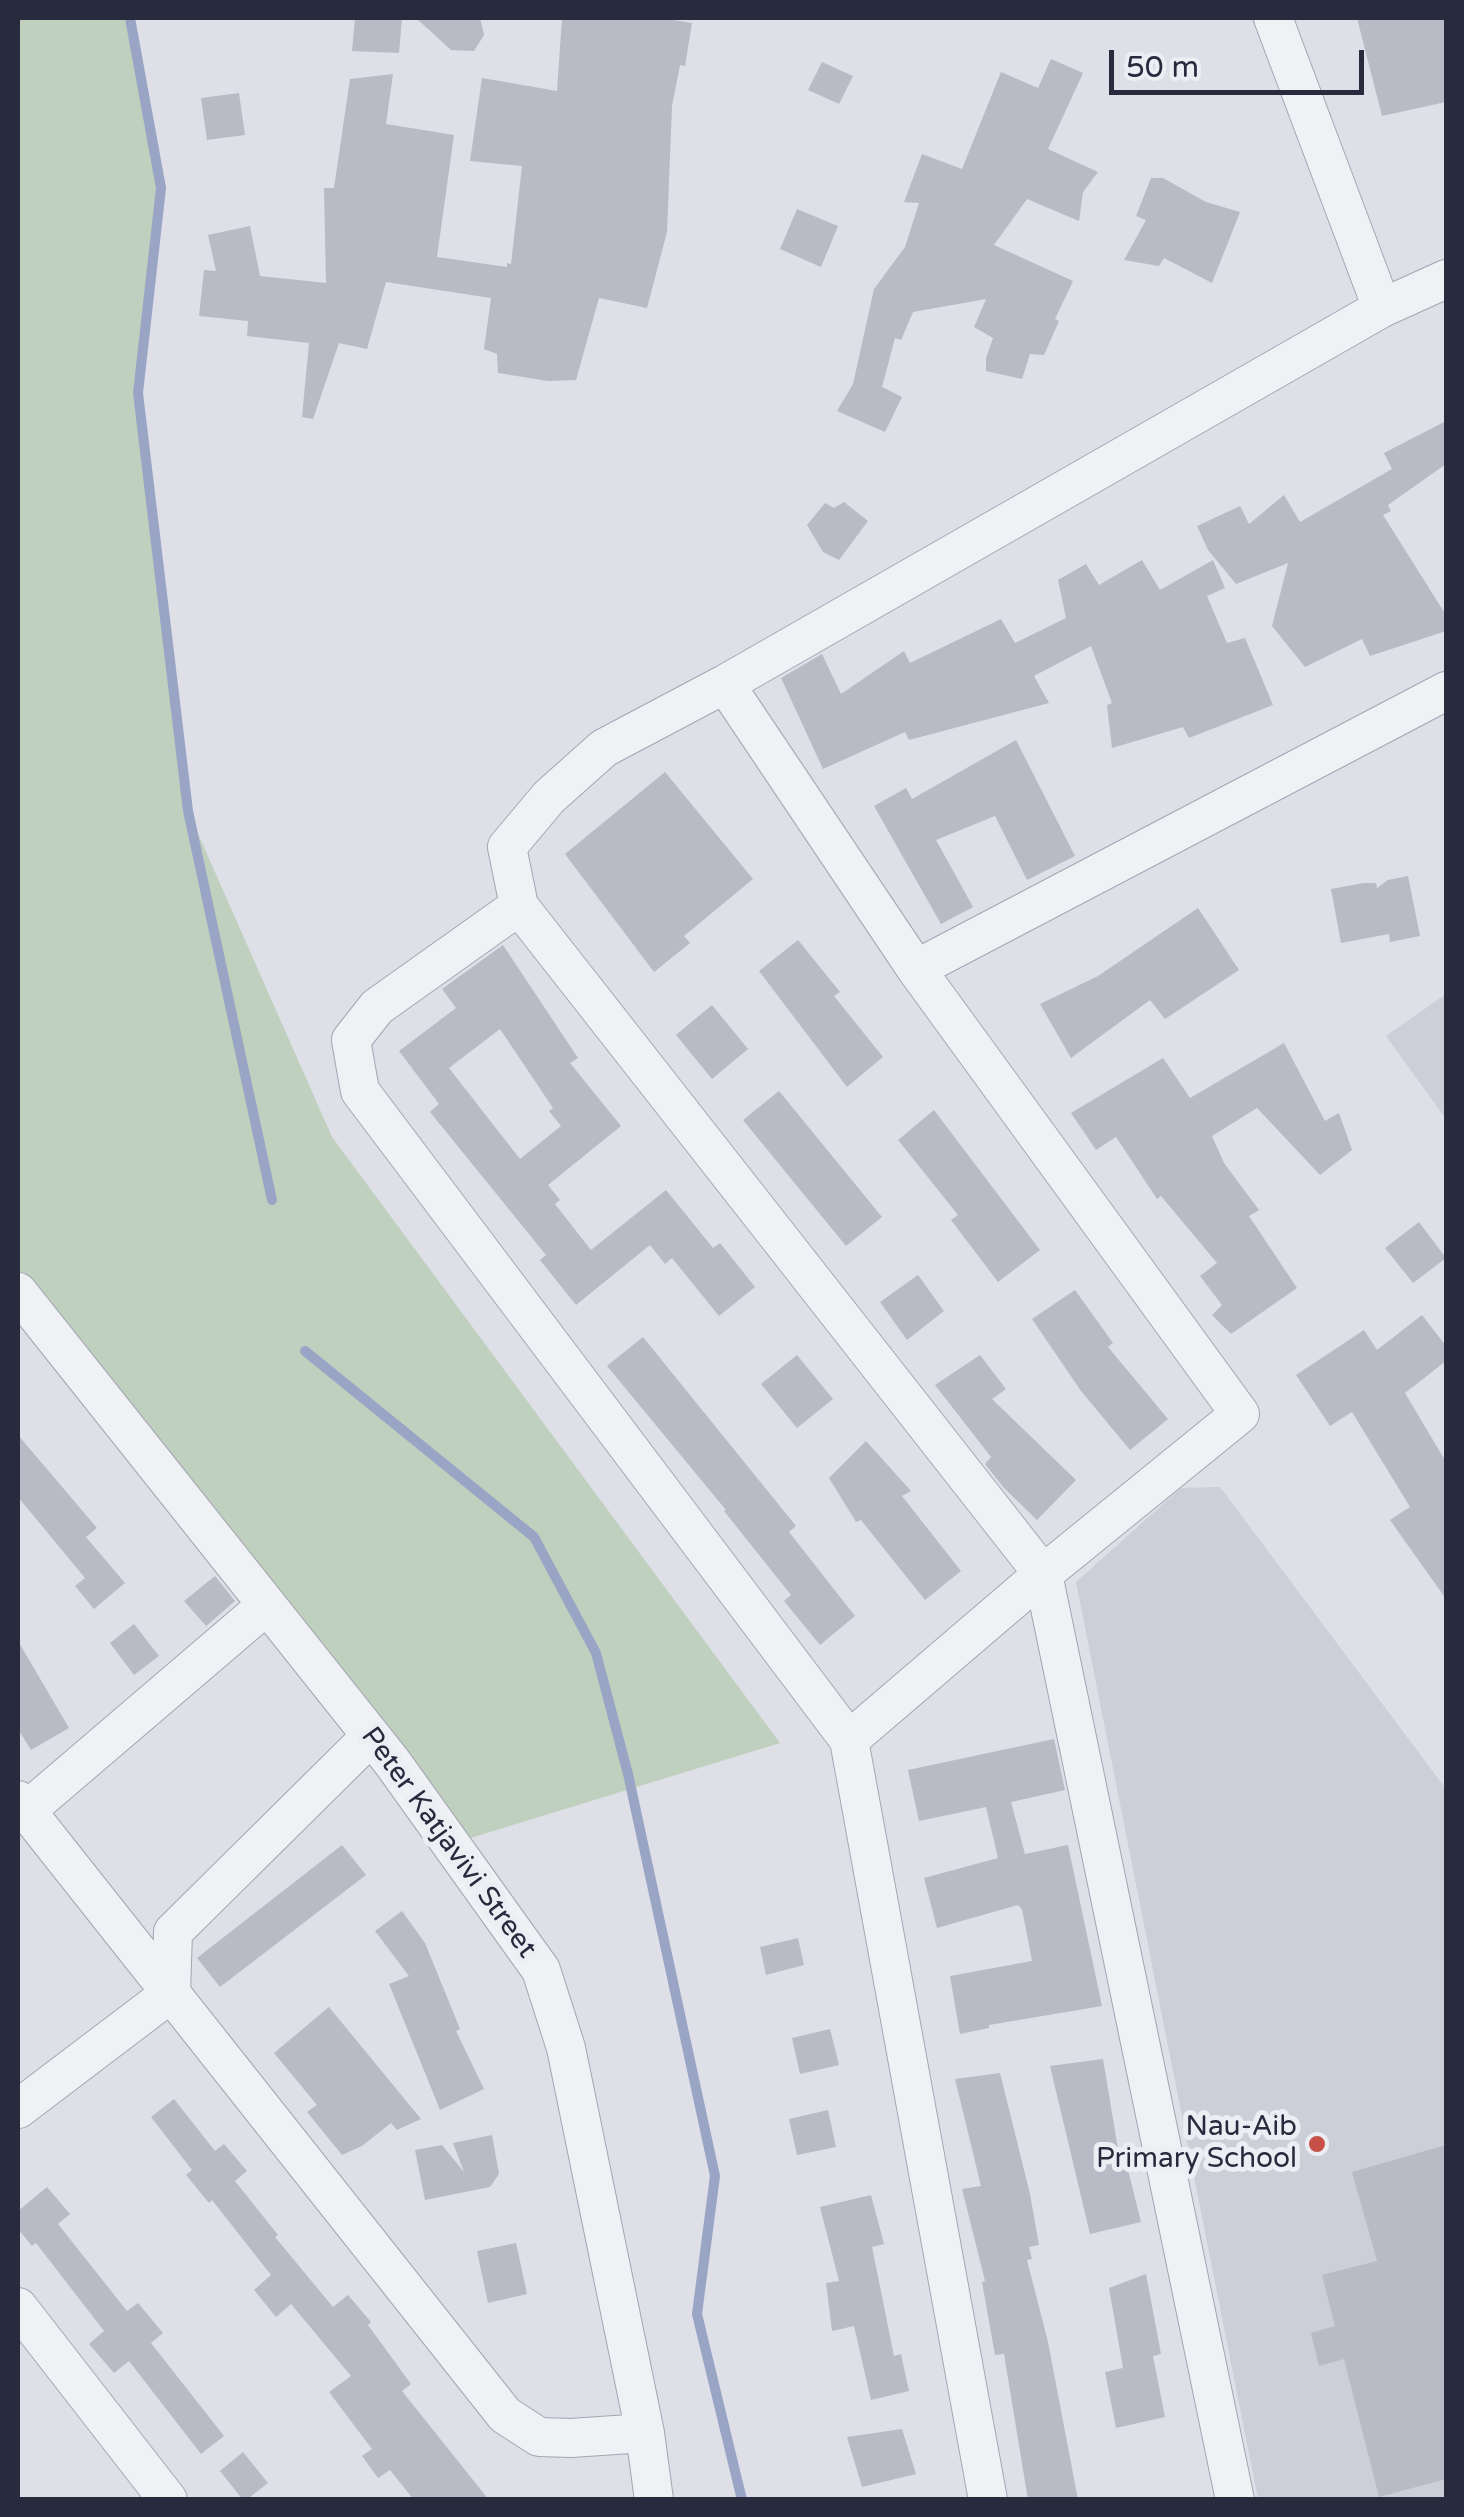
<!DOCTYPE html>
<html>
<head>
<meta charset="utf-8">
<style>
	body { margin:0 }
	#map { position:relative; width:1464px; height:2517px; overflow:hidden; background:#dedfe7; font-family:"Varela Round",sans-serif }
	canvas { display:block }
	.frame { position:absolute; inset:0; border:20px solid #282a3d; pointer-events:none }
	.scale { position:absolute; left:1109px; top:50px; width:255px; height:45px; box-sizing:border-box; border:5px solid #282a3d; border-top:0; padding-left:12px; font-size:30px; line-height:35px; white-space:nowrap; color:#282a3d; -webkit-text-stroke:8px #edeef4; paint-order:stroke }
</style>
</head>
<body>
<div id="map">
<canvas width="1464" height="2517"></canvas>
<div class="frame"></div>
<div class="scale">50 m</div>
</div>
<script>
const c = document.querySelector('canvas').getContext('2d');
c.lineJoin = 'round';
function fillPath(path, color) { c.fillStyle = color; c.fill(path, 'evenodd'); }
const poly = rows => new Path2D(rows.map(r => 'M' + r).join(''));
function trace(path, color, width, dash) { c.strokeStyle = color; c.lineWidth = width; c.lineCap = dash ? 'butt' : 'round'; c.setLineDash(dash || []); c.stroke(path); }
function write(font, color, halo, rows, align = 'center') {
  c.font = font + ' "Varela Round",sans-serif'; c.lineWidth = 10; c.setLineDash([]); c.textBaseline = 'middle'; c.strokeStyle = halo; c.fillStyle = color; for (const [text, x, y, turn = 0] of rows) {
    c.save(); c.translate(x, y); c.rotate((+turn || 0) * Math.PI / 180); c.textAlign = isNaN(turn) ? turn : align; if (halo) c.strokeText(text, 0, 0); c.fillText(text, 0, 0); c.restore();
  }
}
fillPath(poly([
	[1446,994,1446,1119,1386,1036],
	[1220,1487,1446,1789,1446,2499,1258,2499,1076,1582,1181,1488]
]), '#ccced8');
fillPath(poly([
	[18,18,130,18,161,188,138,393,188,811,332,1137,780,1743,451,1844,18,1292]
]), '#bfd0bf');
trace(poly([
	[130,18,161,188,138,393,188,811,272,1200],
	[305,1351,534,1537,596,1653,628,1774,715,2176,697,2314,742,2500]
]), '#9aa5c5', 10);
fillPath(poly([
	[355,18,402,18,399,53,352,51],
	[416,18,480,18,484,35,474,51,451,50],
	[562,18,661,18,692,23,685,66,680,65,672,106,667,232,647,308,599,298,576,380,548,381,498,373,497,354,484,349,491,298,386,282,367,349,339,343,313,419,302,417,309,343,247,336,248,321,199,316,204,270,216,271,208,235,250,226,260,276,326,283,324,188,334,188,350,79,393,74,386,124,454,135,437,257,507,267,507,263,511,264,522,166,470,161,482,78,557,91],
	[1357,18,1446,18,1446,102,1382,116],
	[1051,59,1083,73,1048,149,1098,172,1083,192,1079,221,1027,199,994,245,1073,281,1055,319,1059,321,1044,355,1030,354,1022,379,986,371,986,358,993,338,974,327,986,299,913,312,901,340,895,338,882,387,902,397,885,432,837,411,853,384,874,289,905,247,919,203,904,202,922,154,962,169,1001,72,1038,88],
	[822,62,853,76,839,104,808,90],
	[239,93,245,135,207,140,201,98],
	[1151,178,1163,178,1206,202,1240,212,1212,283,1164,258,1159,266,1124,260,1146,220,1136,216],
	[797,209,838,226,821,267,780,249],
	[1446,421,1446,464,1388,505,1391,511,1383,515,1446,615,1446,631,1370,656,1362,639,1305,667,1272,626,1288,563,1236,584,1208,550,1197,526,1240,506,1249,524,1284,495,1300,522,1392,469,1384,453],
	[844,502,868,521,839,560,823,552,807,525,825,503,834,508],
	[1142,560,1160,590,1213,560,1225,588,1207,596,1227,643,1245,638,1273,705,1189,738,1183,727,1112,748,1107,705,1112,703,1091,646,1034,676,1049,703,909,740,905,732,823,769,781,678,822,654,841,694,904,651,910,663,1001,619,1015,643,1066,618,1058,580,1086,564,1099,585],
	[1016,740,1075,856,1027,880,995,816,936,840,973,907,941,924,874,806,906,788,912,799],
	[665,772,753,879,684,936,690,943,654,972,565,854],
	[1408,876,1420,936,1390,942,1389,934,1341,943,1331,889,1364,883,1376,883,1377,888,1388,880],
	[1198,908,1239,970,1165,1019,1150,1000,1071,1058,1040,1004,1098,976],
	[798,940,840,992,834,996,883,1057,847,1087,759,971],
	[503,945,578,1058,570,1063,621,1126,548,1185,560,1200,555,1204,591,1250,666,1190,713,1248,720,1243,755,1287,719,1316,672,1258,665,1264,650,1245,576,1305,540,1260,546,1255,430,1112,439,1104,399,1051,456,1008,442,989],
	[500,1029,553,1108,549,1111,561,1126,520,1159,449,1068],
	[712,1005,748,1049,712,1079,676,1035],
	[1284,1043,1325,1121,1339,1113,1352,1150,1320,1175,1257,1108,1212,1136,1224,1163,1259,1210,1249,1216,1297,1288,1231,1334,1212,1315,1222,1305,1200,1276,1217,1263,1161,1196,1157,1199,1116,1137,1096,1150,1071,1113,1163,1058,1190,1098],
	[779,1091,882,1217,846,1246,743,1120],
	[934,1110,1040,1250,998,1282,951,1220,958,1215,898,1140],
	[1419,1222,1446,1258,1413,1283,1385,1248],
	[918,1275,944,1311,907,1340,880,1302],
	[1075,1290,1113,1343,1108,1347,1168,1419,1130,1450,1081,1391,1032,1319],
	[1422,1315,1446,1346,1446,1361,1405,1393,1446,1462,1446,1599,1390,1520,1410,1507,1352,1412,1330,1426,1296,1375,1364,1330,1377,1350],
	[643,1337,796,1526,789,1532,855,1616,820,1645,784,1601,791,1595,724,1511,726,1510,607,1366],
	[797,1355,833,1399,797,1428,761,1384],
	[980,1355,1006,1389,992,1399,1076,1480,1037,1520,1004,1488,985,1464,991,1457,935,1385],
	[18,1435,97,1528,86,1537,125,1583,94,1609,75,1586,85,1578,18,1497],
	[866,1441,911,1491,902,1496,961,1571,925,1600,861,1520,856,1522,829,1478],
	[215,1576,235,1601,206,1626,184,1601],
	[134,1624,159,1656,134,1675,110,1643],
	[18,1641,69,1728,31,1750,18,1729],
	[1054,1739,1065,1790,1011,1802,1025,1854,1068,1845,1102,2006,989,2025,989,2028,960,2034,950,1976,1032,1961,1022,1909,1018,1905,937,1928,924,1878,998,1858,986,1807,919,1821,908,1770],
	[342,1845,366,1875,220,1987,197,1958],
	[402,1911,425,1943,460,2029,456,2031,484,2089,440,2110,389,1984,409,1976,375,1931],
	[798,1938,804,1965,766,1975,760,1947],
	[329,2007,421,2119,397,2130,391,2123,362,2146,342,2155,307,2112,317,2105,274,2053],
	[830,2029,839,2065,800,2074,792,2038],
	[1103,2059,1119,2155,1124,2154,1141,2222,1090,2234,1050,2066],
	[1000,2073,1030,2194,1039,2245,1029,2247,1032,2259,1027,2260,1048,2342,1078,2500,1028,2500,1004,2354,995,2355,982,2282,985,2281,962,2189,981,2186,955,2079],
	[174,2099,215,2151,224,2144,247,2171,235,2181,278,2235,275,2237,333,2307,348,2295,371,2322,368,2325,411,2384,402,2391,489,2500,414,2500,390,2470,378,2478,362,2456,372,2449,329,2392,351,2376,291,2304,276,2317,254,2290,271,2275,212,2200,209,2203,186,2175,192,2170,151,2117],
	[828,2110,836,2147,797,2155,789,2119],
	[492,2135,499,2174,490,2187,425,2200,415,2150,442,2145,464,2172,453,2143],
	[1446,2145,1446,2479,1379,2497,1344,2359,1319,2366,1311,2333,1335,2326,1322,2275,1377,2261,1352,2172],
	[47,2187,70,2214,58,2224,127,2311,138,2303,163,2333,151,2343,224,2436,201,2454,129,2361,114,2373,89,2344,104,2331,36,2243,32,2246,18,2229,18,2211],
	[871,2195,884,2244,872,2247,894,2356,901,2354,909,2391,871,2400,854,2326,832,2331,826,2283,839,2281,820,2207],
	[516,2243,527,2294,488,2303,477,2251],
	[1146,2274,1161,2354,1153,2356,1165,2417,1116,2428,1105,2372,1123,2368,1109,2288],
	[902,2429,916,2474,862,2487,847,2437],
	[243,2452,268,2483,246,2500,243,2500,220,2471]
]), '#b8bac6');
const street = poly([
	[1273,18,1382,308],
	[725,684,916,969,1240,1414,1043,1574,849,1740],
	[519,906,1043,1574,1235,2500],
	[916,969,1446,691],
	[18,1292,392,1762,541,1970,566,2048,645,2433,654,2500],
	[18,1800,505,2415,539,2437,571,2438,645,2433],
	[26,1811,267,1605],
	[18,2109,171,1993,173,1932,371,1736],
	[18,2307,168,2500],
	[988,2500,849,1740,360,1091,351,1040,377,1007,519,906,507,847,549,797,604,748,725,684,1382,308,1446,279]
]);
trace(street, '#a4a5b1', 40);
trace(street, '#f0f1f5', 38);
for (const [x, y, r, color] of [
	[1317,2144,10,"#c75147"]
]) { const dot = new Path2D(); dot.arc(x, y, r, 0, 2 * Math.PI); c.fillStyle = color; c.fill(dot); trace(dot, '#edeef4', 4); }
write('28px', '#282a3d', '#edeef4', [
	["Peter Katjavivi Street",448,1843,54]
]);
write('28px', '#282a3d', '#edeef4', [
	["Nau-Aib",1297,2128],
	["Primary School",1297,2160]
], 'right');
</script>
</body>
</html>
